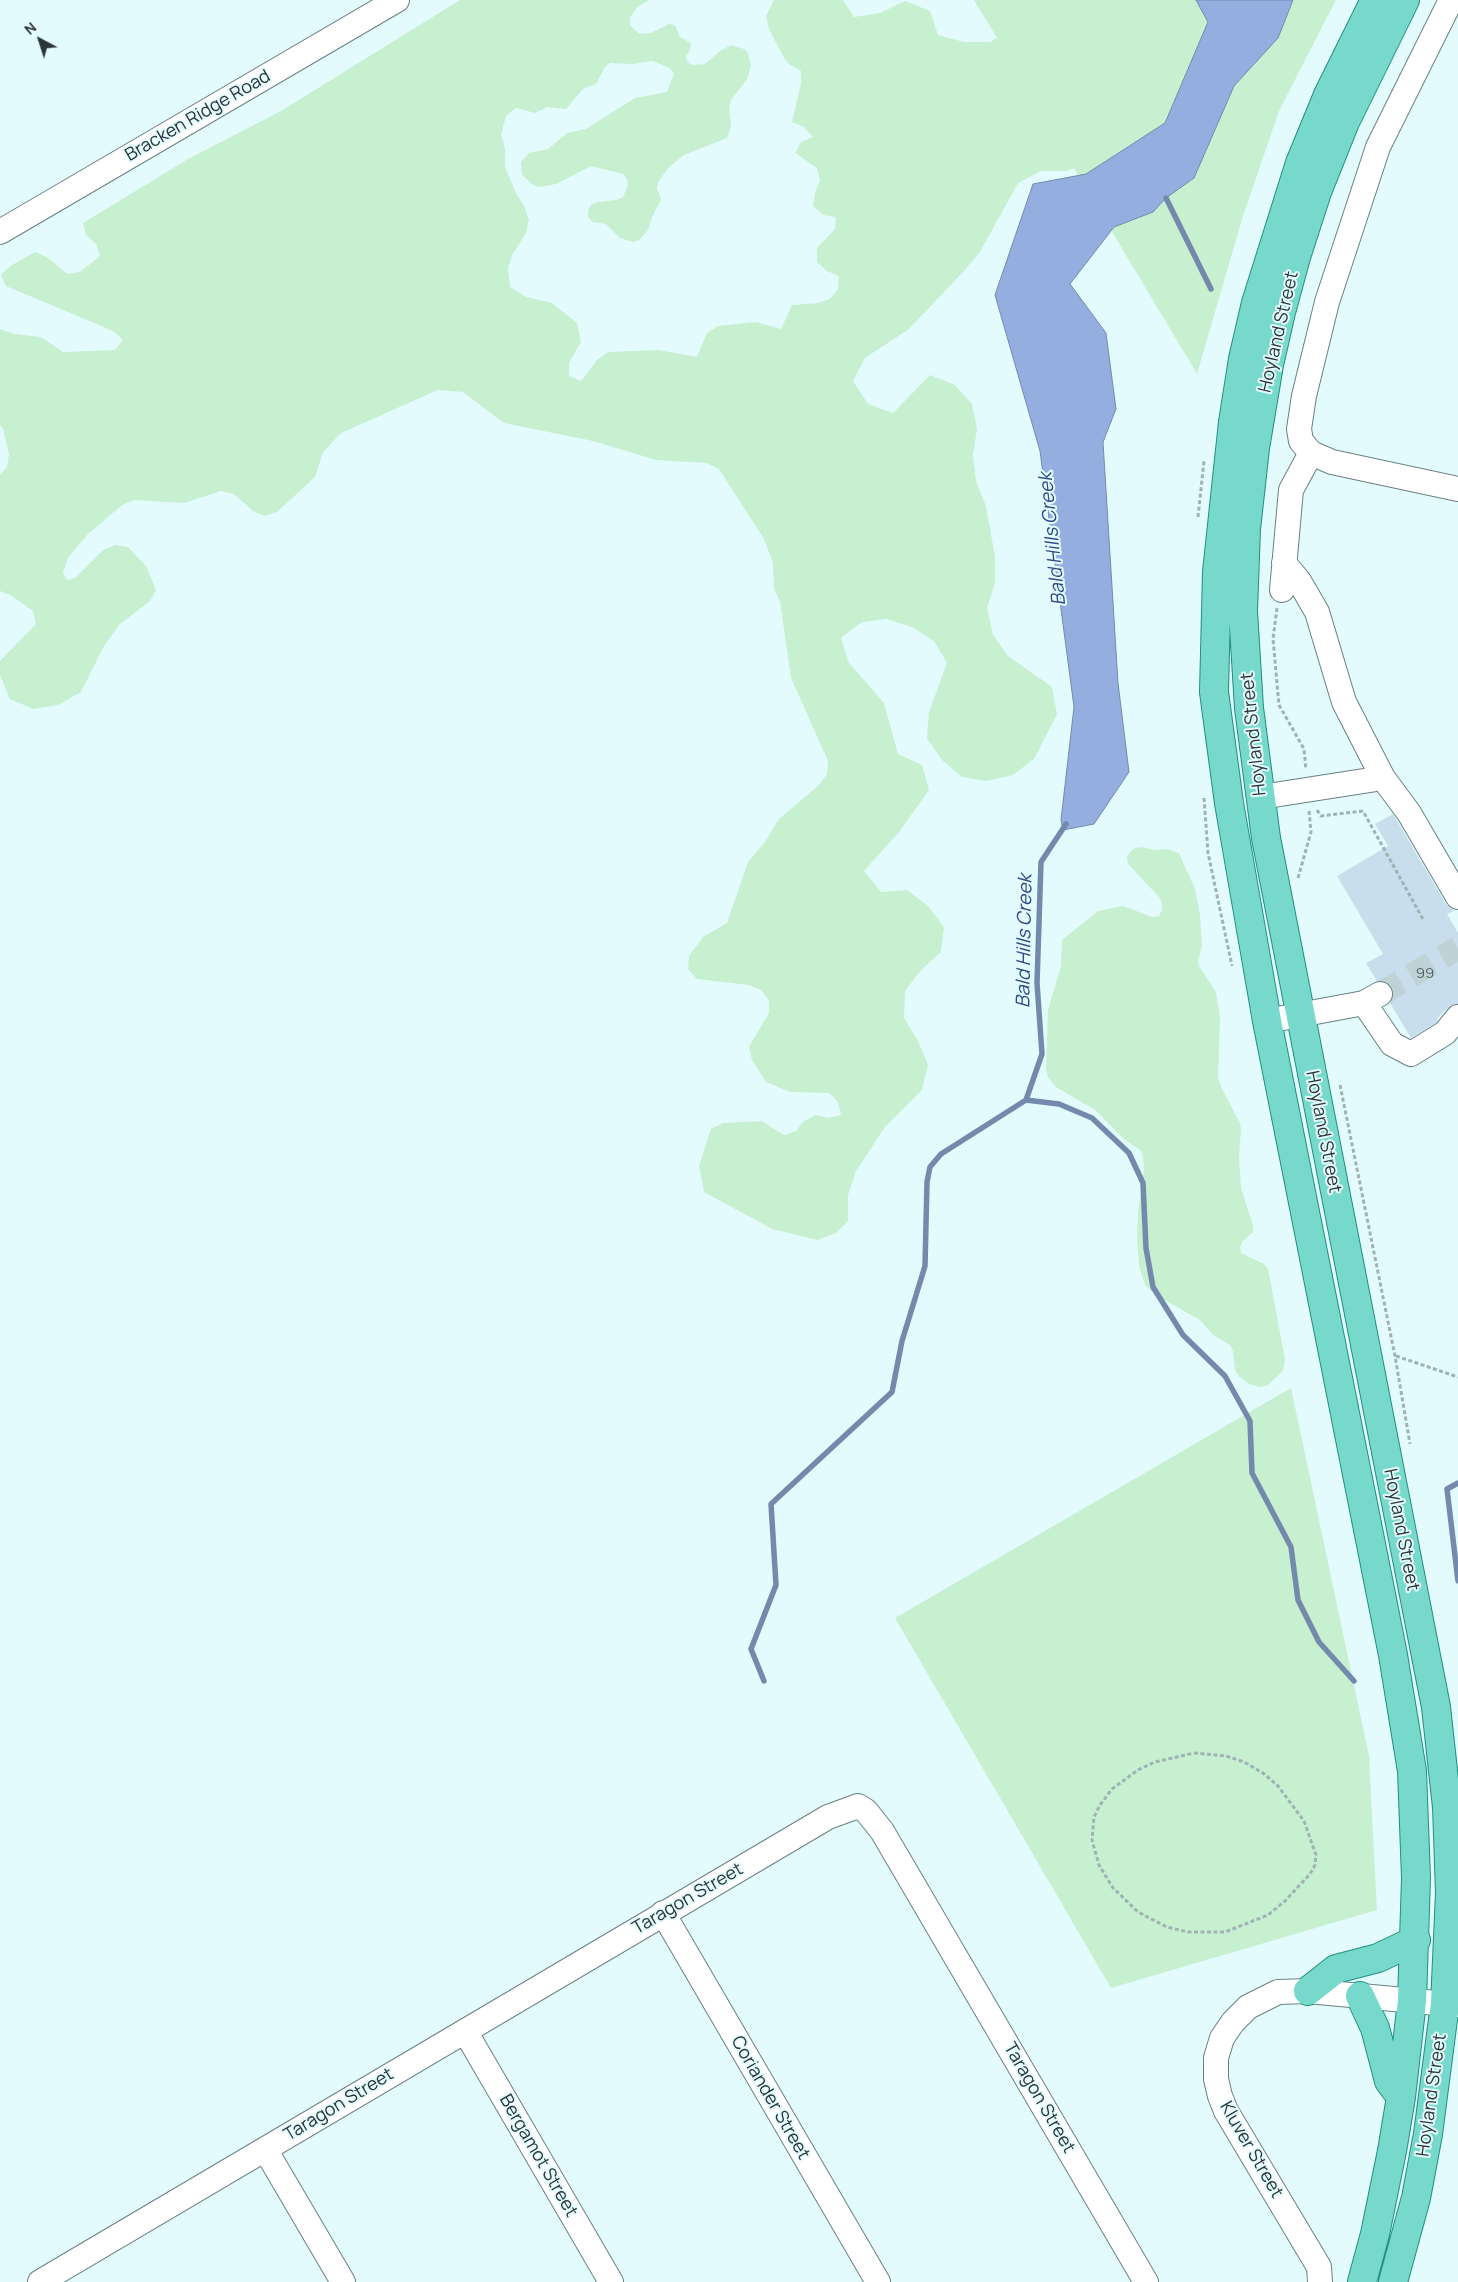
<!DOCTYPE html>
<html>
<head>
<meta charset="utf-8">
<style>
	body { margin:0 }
	#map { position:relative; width:1458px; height:2282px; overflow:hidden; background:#e4fbfe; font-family:Manrope,sans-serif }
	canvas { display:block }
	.north { position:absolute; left:15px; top:15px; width:50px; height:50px; -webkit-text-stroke:4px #e4fbfe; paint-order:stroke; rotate:320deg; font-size:14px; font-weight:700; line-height:20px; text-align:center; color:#2a3537 }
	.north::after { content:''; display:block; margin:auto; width:18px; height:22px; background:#2a3537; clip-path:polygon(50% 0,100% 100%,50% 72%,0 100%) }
</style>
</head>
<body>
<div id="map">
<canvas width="1458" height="2282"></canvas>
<div class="north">N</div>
</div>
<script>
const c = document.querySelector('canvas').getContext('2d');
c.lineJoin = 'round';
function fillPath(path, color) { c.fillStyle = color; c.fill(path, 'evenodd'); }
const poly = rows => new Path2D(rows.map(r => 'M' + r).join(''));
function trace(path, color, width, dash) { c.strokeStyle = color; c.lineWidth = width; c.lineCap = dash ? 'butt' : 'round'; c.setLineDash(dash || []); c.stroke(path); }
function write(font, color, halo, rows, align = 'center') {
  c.font = font + ' Manrope,sans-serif'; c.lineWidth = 4; c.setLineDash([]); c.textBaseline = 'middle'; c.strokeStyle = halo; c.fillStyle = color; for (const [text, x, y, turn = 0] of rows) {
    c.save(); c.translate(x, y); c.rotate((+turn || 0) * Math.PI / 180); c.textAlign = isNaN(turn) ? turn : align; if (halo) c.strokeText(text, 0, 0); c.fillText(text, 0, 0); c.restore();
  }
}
fillPath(poly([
	[460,0,649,0,637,7,630,18,630,25,639,34,651,33,669,24,675,25,680,37,691,43,690,50,686,56,687,62,692,65,705,64,720,51,731,45,744,49,748,53,751,66,747,79,731,100,729,107,731,126,727,138,684,155,668,168,658,182,657,188,661,200,652,217,648,230,639,240,633,242,620,238,606,224,593,222,588,217,588,210,592,204,598,202,617,200,623,197,628,185,627,179,623,174,591,166,556,184,538,187,532,184,522,175,521,162,529,153,548,149,567,133,586,129,635,98,667,92,674,74,670,68,652,61,632,64,610,63,605,67,596,84,583,89,566,109,547,107,535,113,516,108,506,116,501,135,505,148,505,167,515,191,525,208,529,220,526,233,512,255,508,268,510,287,526,297,552,303,577,323,581,342,569,363,569,376,581,381,597,360,608,352,659,350,697,357,707,333,718,326,756,322,781,329,792,305,818,303,830,299,838,289,839,276,827,271,817,262,817,248,835,229,836,217,823,215,813,206,815,193,820,180,817,168,795,153,801,142,813,137,804,127,792,122,801,84,801,71,790,65,784,58,769,29,766,16,774,0,843,0,854,17,880,13,905,1,930,11,938,35,964,42,990,42,997,38,974,0,1336,0,1279,111,1242,219,1197,374,1074,168,1067,171,1041,171,1018,183,980,252,963,272,909,329,865,358,853,381,868,404,893,413,930,375,955,385,972,404,977,429,973,455,976,481,986,506,995,557,995,583,987,608,993,635,1008,656,1052,687,1057,714,1034,759,1013,775,987,781,962,777,942,760,927,738,929,712,947,663,934,641,912,627,887,619,862,622,841,638,849,663,884,703,898,754,922,765,929,790,899,832,864,871,881,892,907,890,928,906,944,927,941,952,921,970,905,991,904,1018,918,1041,928,1065,922,1090,885,1127,856,1171,848,1195,848,1221,836,1233,818,1240,772,1229,704,1192,699,1166,711,1129,723,1123,762,1121,784,1135,796,1131,804,1121,816,1115,829,1118,841,1115,838,1102,829,1093,790,1092,766,1082,752,1060,749,1047,769,1013,769,1000,761,990,749,985,697,979,688,969,689,956,703,937,727,923,748,862,765,842,779,819,819,785,827,774,828,761,791,678,780,601,774,589,773,563,764,539,719,469,707,463,656,460,593,441,504,423,463,392,438,390,341,433,323,452,315,477,277,512,265,516,253,511,234,494,221,491,184,503,134,500,122,505,87,535,68,558,63,573,67,580,75,578,103,550,115,545,128,547,146,566,156,590,150,601,119,625,104,646,81,692,58,705,33,709,10,699,0,675,0,661,36,624,33,611,12,596,0,591,0,475,7,467,9,454,3,429,0,425,0,329,14,334,41,337,63,352,115,350,123,340,113,331,6,286,1,274,12,265,35,252,47,257,67,274,80,272,100,256,96,244,86,235,83,223,188,159,281,111],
	[1142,847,1154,850,1167,849,1179,853,1195,889,1200,915,1202,947,1198,960,1199,966,1216,992,1217,999,1220,1018,1218,1077,1222,1089,1240,1123,1241,1130,1239,1156,1241,1188,1253,1225,1253,1232,1243,1241,1240,1247,1241,1253,1264,1264,1268,1269,1285,1359,1283,1371,1268,1385,1261,1387,1249,1384,1239,1376,1235,1370,1233,1351,1230,1345,1213,1335,1200,1320,1154,1294,1145,1285,1139,1266,1137,1238,1138,1212,1144,1169,1143,1156,1140,1150,1124,1139,1095,1110,1056,1087,1048,1077,1046,1070,1048,1010,1061,966,1062,940,1098,911,1123,906,1152,917,1159,916,1162,910,1162,903,1159,897,1128,864,1127,857,1130,852,1135,848],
	[1291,1388,1369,1756,1377,1910,1111,1988,895,1618]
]), '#c7f0d0');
const water = poly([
	[1196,0,1293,0,1278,38,1234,86,1194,178,1166,198,1153,212,1114,227,1070,284,1106,333,1116,409,1103,442,1118,683,1129,772,1094,824,1063,830,1061,820,1074,707,1040,451,995,295,1033,184,1086,174,1165,123,1208,22,1196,0]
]);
fillPath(water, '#94afdf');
trace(water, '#748aad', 1);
trace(poly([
	[1166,198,1211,289],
	[1066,824,1041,862,1037,983,1042,1054,1026,1100,1059,1104,1092,1118,1129,1153,1143,1183,1146,1248,1153,1287,1183,1335,1225,1376,1250,1421,1252,1473,1291,1547,1298,1600,1319,1642,1354,1681],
	[1458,1483,1447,1489,1458,1581],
	[764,1681,751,1649,776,1585,771,1504,892,1392,902,1341,925,1266,927,1182,930,1167,941,1154,1026,1100]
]), '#748aad', 5.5);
fillPath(poly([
	[1393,814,1446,904,1454,911,1447,914,1458,933,1458,1004,1448,1008,1437,1018,1438,1020,1436,1023,1411,1038,1390,1003,1394,995,1392,987,1387,982,1377,981,1366,963,1383,954,1337,876,1388,846,1375,824]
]), '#c8deec');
trace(poly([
	[1380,994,1458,948]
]), '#bfd3d6', 24, [24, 12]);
const minor = poly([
	[0,232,397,0],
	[1311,453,1332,462,1458,489],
	[1284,563,1299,581,1317,612,1344,702,1383,778,1409,813,1458,897],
	[1282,590,1291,490,1311,453,1301,441,1299,429,1304,396,1327,302,1378,147,1451,0],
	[1261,797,1383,778],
	[1364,1003,1392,1044,1411,1054,1445,1033,1458,1017],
	[1267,1021,1364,1003,1380,994],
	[663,1913,878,2282],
	[465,2031,611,2282],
	[265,2149,343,2282],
	[40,2282,828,1817,858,1806,866,1811,882,1831,1146,2282],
	[1320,2282,1319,2267,1226,2111,1220,2096,1216,2079,1216,2058,1222,2038,1233,2022,1248,2007,1278,1992,1308,1991,1458,2005]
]);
const major = poly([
	[1308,1991,1336,1969,1378,1958,1416,1940],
	[1360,1996,1375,2028,1389,2081,1401,2097],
	[1362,2282,1375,2234,1392,2151,1401,2097,1412,2001,1416,1878,1412,1771,1393,1655,1267,1021,1229,803,1214,692,1217,572,1233,422,1243,359,1256,303,1300,163,1328,95,1375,0],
	[1393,2282,1416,2198,1428,2134,1445,2004,1450,1893,1447,1807,1436,1707,1266,838,1249,708,1243,611,1246,529,1255,448,1269,365,1281,312,1296,257,1317,192,1345,122,1405,0]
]);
trace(minor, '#688185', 26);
trace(major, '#218f80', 30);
trace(poly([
	[1198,517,1204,461],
	[1277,608,1273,639,1279,705,1304,749,1306,770],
	[1204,798,1208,853,1232,966],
	[1317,810,1321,816,1363,811,1424,921],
	[1298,878,1311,832,1309,811],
	[1340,1085,1395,1356,1410,1444],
	[1396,1356,1458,1377],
	[1194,1753,1226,1756,1244,1762,1263,1773,1278,1786,1304,1821,1316,1855,1315,1865,1310,1874,1286,1900,1268,1915,1225,1932,1188,1932,1167,1927,1138,1912,1113,1888,1099,1865,1092,1840,1094,1817,1100,1805,1112,1789,1138,1770,1155,1762,1194,1753]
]), '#9fb2b4', 3, [4, 2.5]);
trace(minor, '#fff', 24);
trace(major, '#77d9cb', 28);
write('15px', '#525f64', null, [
	["99",1425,974]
]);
write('18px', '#2a3537', '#e4fbfe', [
	["Bracken Ridge Road",198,116,-30],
	["Hoyland Street",1279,332,-77],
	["Hoyland Street",1254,734,-96],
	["Hoyland Street",1323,1132,79],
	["Hoyland Street",1401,1530,79],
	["Taragon Street",688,1899,-30],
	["Hoyland Street",1432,2095,-82],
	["Coriander Street",770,2098,60],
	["Taragon Street",1039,2098,60],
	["Taragon Street",339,2105,-31],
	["Kluver Street",1251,2150,60],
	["Bergamot Street",538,2156,60]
]);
write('italic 19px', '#2d4b87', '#e4fbfe', [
	["Bald Hills Creek",1053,539,-96],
	["Bald Hills Creek",1025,941,-89]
]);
</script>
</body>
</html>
